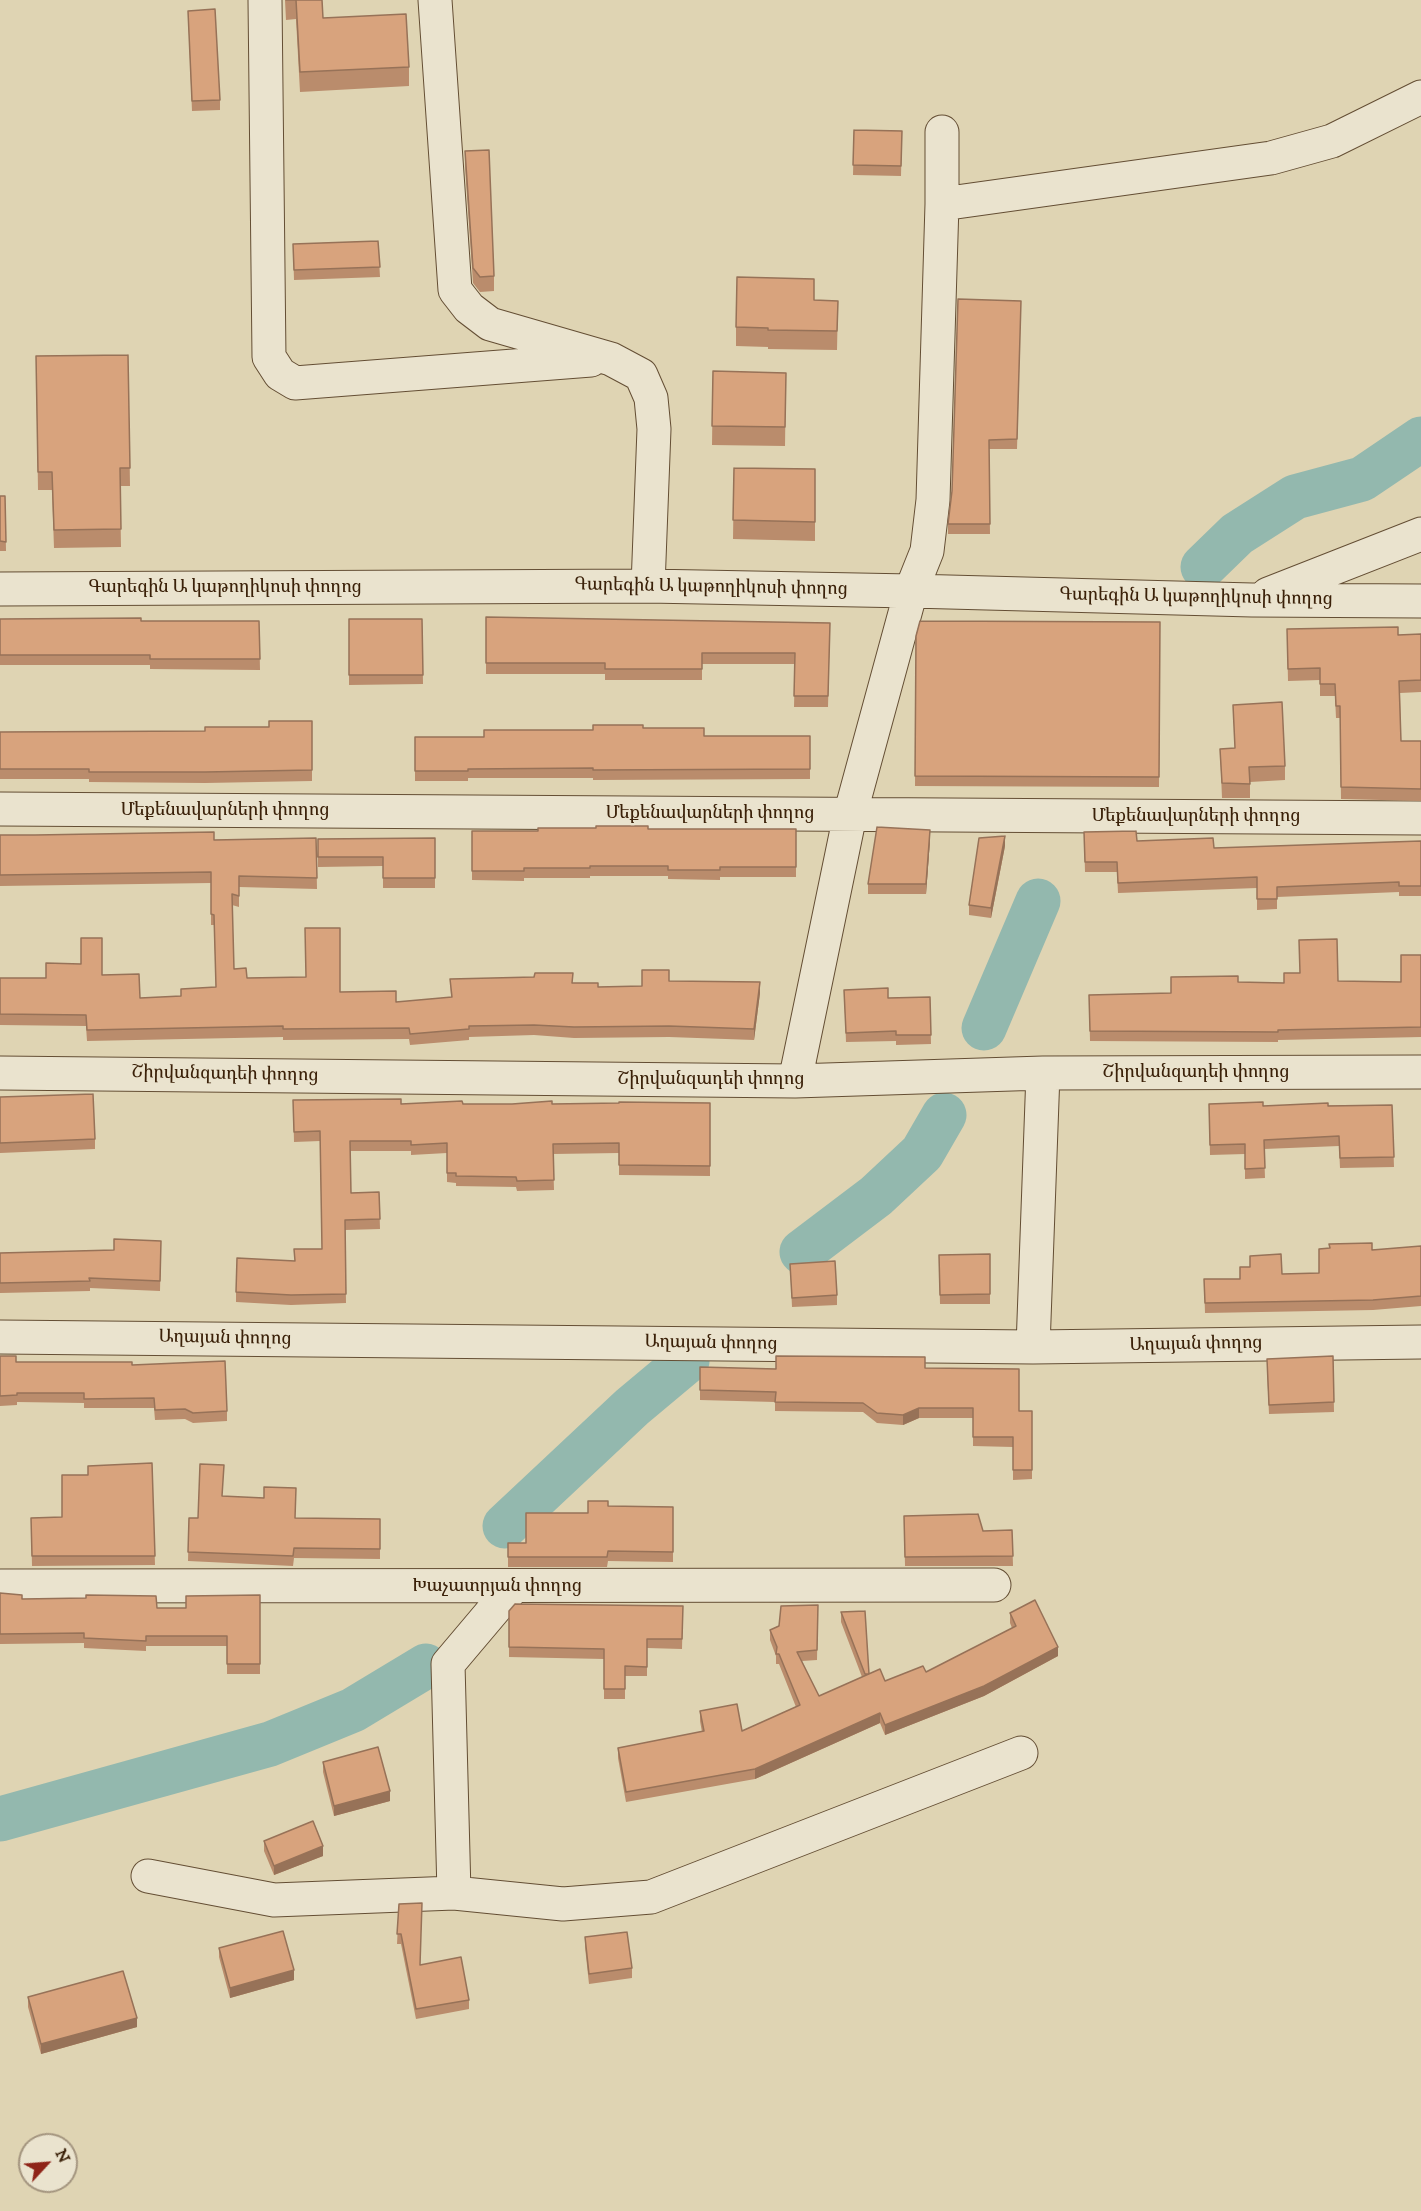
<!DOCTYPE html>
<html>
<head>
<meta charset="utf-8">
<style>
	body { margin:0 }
	#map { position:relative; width:1421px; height:2211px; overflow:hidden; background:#dfd4b3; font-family:"IM FELL DW Pica",serif }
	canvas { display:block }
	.north { position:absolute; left:18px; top:2133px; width:60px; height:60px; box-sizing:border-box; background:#eae3ce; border:2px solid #a4957f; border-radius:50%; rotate:64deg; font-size:16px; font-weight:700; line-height:24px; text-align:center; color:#3b2109 }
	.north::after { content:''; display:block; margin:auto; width:21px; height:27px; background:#8f2418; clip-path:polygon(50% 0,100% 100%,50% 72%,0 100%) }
</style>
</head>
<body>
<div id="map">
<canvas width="1421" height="2211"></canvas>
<div class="north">N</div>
</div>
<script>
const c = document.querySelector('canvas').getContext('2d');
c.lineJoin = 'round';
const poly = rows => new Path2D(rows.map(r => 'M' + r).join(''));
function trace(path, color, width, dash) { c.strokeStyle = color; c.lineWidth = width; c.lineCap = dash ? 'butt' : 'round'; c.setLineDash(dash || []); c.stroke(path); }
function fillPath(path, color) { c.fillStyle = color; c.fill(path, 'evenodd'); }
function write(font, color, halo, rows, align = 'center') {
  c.font = font + ' "IM FELL DW Pica","Noto Serif Armenian",serif'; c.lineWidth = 4.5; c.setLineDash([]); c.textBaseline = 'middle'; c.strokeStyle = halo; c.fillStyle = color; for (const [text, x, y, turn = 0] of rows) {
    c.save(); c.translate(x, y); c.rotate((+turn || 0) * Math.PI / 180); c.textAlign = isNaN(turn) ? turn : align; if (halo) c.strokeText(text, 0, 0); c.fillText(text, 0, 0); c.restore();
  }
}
trace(poly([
	[1203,567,1237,534,1295,497,1362,479,1421,439],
	[984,1028,1038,901],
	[802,1252,876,1196,922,1153,944,1115],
	[505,1526,632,1407,687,1361],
	[0,1819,270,1744,353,1710,426,1666]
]), '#93b8ae', 45);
const minor = poly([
	[265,0,269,357,280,374,295,383,591,360],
	[435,0,455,290,469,308,490,324,611,359,641,375,651,398,654,429,648,586],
	[942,204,1271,158,1332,141,1421,97],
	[0,589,648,586,911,591,1252,600,1421,601],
	[1268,594,1421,534],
	[0,809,1421,818],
	[0,1073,795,1081,1043,1073,1421,1072],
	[795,1081,850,815,911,591,927,551,933,500,942,204,942,132],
	[0,1337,1033,1347,1421,1342],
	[1033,1347,1043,1073],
	[0,1586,994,1585],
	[148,1876,274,1900,454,1893,563,1904,651,1897,1021,1753],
	[454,1893,448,1664,513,1587]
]);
trace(minor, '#644e34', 35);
trace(minor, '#eae3ce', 33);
fillPath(poly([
	[285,0,322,0,323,18,409,67,409,86,300,92,296,19,286,20],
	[188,11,220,100,220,110,192,111],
	[854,130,902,131,901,176,853,175],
	[465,151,494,276,494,291,480,292,473,283,465,166],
	[378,241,380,277,294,280,293,244],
	[814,300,838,301,837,350,768,349,768,347,736,346,736,327],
	[1021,301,1017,449,989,449,990,534,948,534,948,524],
	[128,355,130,486,120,486,121,547,54,548,52,490,38,490,36,356],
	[713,371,786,373,785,446,712,445],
	[734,468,815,469,815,541,733,539],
	[0,496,5,496,6,551,0,551],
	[486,617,830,623,828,707,794,707,795,664,702,664,702,680,605,680,605,674,486,674],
	[0,619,141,621,259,621,260,670,150,669,150,665,0,665],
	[349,619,422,619,423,684,349,685],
	[1160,622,1159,787,915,786,916,636],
	[1287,629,1398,635,1421,634,1421,692,1400,693,1401,741,1421,741,1421,801,1341,799,1340,718,1336,718,1335,696,1320,696,1320,680,1288,681],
	[1233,705,1285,766,1285,780,1250,782,1250,798,1222,798,1220,749,1235,748],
	[312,721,312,781,205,783,89,782,89,779,0,779,0,732,205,731,269,727],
	[643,728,704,736,810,736,810,779,593,780,593,778,468,778,468,781,415,781,415,737,484,737,593,730],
	[648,829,796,829,796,877,720,877,720,880,668,879,668,876,590,876,590,878,524,878,524,881,472,880,472,831,538,831],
	[1084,832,1137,841,1214,848,1421,841,1421,896,1399,896,1399,892,1277,897,1277,909,1257,910,1257,888,1118,893,1117,872,1085,872],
	[0,835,214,840,316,838,317,889,239,887,239,907,232,905,234,969,247,978,340,992,396,1002,451,997,450,979,572,983,598,987,642,986,669,981,760,993,754,1040,669,1037,574,1038,534,1035,469,1037,469,1040,410,1045,409,1039,283,1040,283,1037,87,1041,86,1026,0,1025,0,978,46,978,102,975,140,998,181,996,216,987,214,925,211,925,211,883,0,886],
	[435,838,435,888,383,888,383,866,318,867,318,839],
	[930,840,926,894,868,894,868,884],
	[1005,846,991,918,969,915,969,905],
	[1421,955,1421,1037,1278,1040,1278,1042,1090,1041,1089,995,1171,993,1238,982,1284,983,1338,981,1401,982],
	[844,990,888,998,930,997,931,1044,896,1045,896,1041,846,1042],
	[0,1097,95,1139,95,1149,0,1153],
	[293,1100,401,1104,552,1104,710,1103,710,1176,619,1175,619,1153,553,1154,554,1190,517,1191,516,1187,456,1186,456,1183,447,1182,447,1153,411,1155,411,1151,350,1151,351,1193,379,1192,380,1229,345,1230,346,1303,291,1305,236,1302,236,1292,294,1261,322,1249,320,1141,294,1142],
	[1209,1104,1263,1106,1392,1105,1394,1167,1340,1168,1339,1146,1264,1149,1265,1178,1245,1179,1245,1154,1210,1155],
	[161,1241,160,1291,90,1288,90,1291,0,1293,0,1253,114,1250],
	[1421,1246,1421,1306,1373,1310,1205,1313,1204,1279,1240,1279,1282,1274,1319,1273,1372,1250],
	[990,1254,990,1304,940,1304,939,1255],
	[790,1264,837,1295,837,1305,792,1307],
	[0,1356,16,1362,132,1365,227,1411,227,1421,193,1423,185,1419,155,1420,154,1408,84,1408,84,1403,17,1402,17,1405,0,1406],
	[1333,1356,1334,1412,1269,1414,1267,1369],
	[700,1367,776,1369,925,1368,1019,1411,1032,1411,1032,1479,1013,1480,1013,1447,973,1446,973,1418,919,1418,903,1425,877,1423,863,1412,775,1411,775,1402,700,1400],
	[152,1463,155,1565,32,1566,31,1518,62,1517,88,1475],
	[223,1496,295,1518,380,1519,380,1559,294,1558,293,1566,188,1561,189,1518,198,1518],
	[608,1506,673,1507,673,1562,608,1561,607,1567,508,1567,508,1543,526,1543,588,1513],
	[904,1516,983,1531,1012,1530,1013,1566,905,1566],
	[0,1593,22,1599,157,1608,186,1608,260,1595,260,1674,227,1674,227,1646,146,1646,146,1651,84,1648,84,1643,0,1644],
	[818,1605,817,1660,802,1661,819,1696,862,1677,841,1622,841,1612,869,1674,885,1681,926,1672,1012,1628,1010,1623,1010,1613,1058,1656,984,1696,885,1735,880,1723,755,1779,626,1802,618,1758,618,1748,702,1732,700,1721,700,1711,742,1731,796,1707,779,1664,776,1664,776,1656,770,1640,770,1630],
	[683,1606,682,1649,647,1648,647,1676,625,1676,625,1699,604,1699,604,1659,509,1657,509,1611],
	[323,1762,390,1801,334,1816,323,1772],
	[264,1841,323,1856,274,1875,264,1851],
	[399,1904,420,1964,469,2000,469,2009,416,2019,401,1944,397,1944],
	[585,1937,632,1968,632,1978,589,1984,585,1947],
	[219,1948,294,1980,230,1998,219,1957],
	[28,1997,137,2027,41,2054,28,2007]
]), '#ba8c6c');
fillPath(poly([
	[930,830,930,840,926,894,926,884],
	[1005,836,1005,846,991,918,991,908],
	[760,982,760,993,754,1040,754,1029],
	[919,1408,919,1418,903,1425,903,1415],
	[1058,1647,1058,1656,984,1696,885,1735,885,1725],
	[880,1713,880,1723,755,1779,755,1769],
	[390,1791,390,1801,334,1816,334,1806],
	[323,1846,323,1856,274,1875,274,1866],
	[294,1970,294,1980,230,1998,230,1988],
	[137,2018,137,2027,41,2054,41,2044]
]), '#977258');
const building = poly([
	[286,0,322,0,323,18,406,14,409,67,300,72,296,0,286,0],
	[215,9,220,100,192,101,188,11,215,9],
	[854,130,902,131,901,166,853,165,854,130],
	[489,150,494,276,480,277,473,268,465,151,489,150],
	[378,241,380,267,294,270,293,244,378,241],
	[737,277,814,279,814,300,838,301,837,331,768,330,768,328,736,327,737,277],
	[958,299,1021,301,1017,439,989,440,990,524,948,524,952,491,958,299],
	[128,355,130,468,120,468,121,529,54,530,52,472,38,472,36,356,128,355],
	[713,371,786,373,785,427,712,426,713,371],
	[734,468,815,469,815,522,733,520,734,468],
	[0,496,5,496,6,542,0,541,0,496],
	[486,617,830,623,828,696,794,696,795,653,702,653,702,669,605,669,605,663,486,663,486,617],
	[141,618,141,621,259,621,260,659,150,659,150,655,0,655,0,619,141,618],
	[349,619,422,619,423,675,349,675,349,619],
	[920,621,1160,622,1159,777,915,776,916,636,920,621],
	[1398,627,1398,635,1421,634,1421,680,1399,681,1401,741,1421,741,1421,789,1341,787,1340,706,1336,706,1335,684,1320,684,1320,668,1288,669,1287,629,1398,627],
	[1282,702,1285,766,1249,767,1250,784,1222,783,1220,749,1235,748,1233,705,1282,702],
	[269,721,312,721,312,770,205,772,89,772,89,769,0,769,0,732,205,731,205,727,269,727,269,721],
	[593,725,643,725,643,728,704,728,704,736,810,736,810,769,593,770,593,768,468,769,468,771,415,771,415,737,484,737,484,730,593,730,593,725],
	[596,826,648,826,648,829,796,829,796,867,720,867,720,870,668,870,668,866,590,866,590,868,524,868,524,871,472,871,472,831,538,831,538,828,596,828,596,826],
	[877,827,930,830,926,884,868,884,877,827],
	[1136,831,1137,841,1213,838,1214,848,1421,841,1421,886,1399,886,1399,882,1277,887,1277,899,1257,899,1257,877,1118,883,1117,862,1085,862,1084,832,1136,831],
	[214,832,214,840,316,838,317,878,239,876,239,896,232,894,234,969,246,968,247,978,306,977,305,928,340,928,340,992,396,991,396,1002,452,997,450,979,534,977,535,973,573,973,572,983,598,983,598,987,642,986,642,970,669,970,669,981,760,982,754,1029,669,1026,574,1027,534,1025,469,1026,469,1029,410,1034,409,1028,283,1029,283,1026,87,1030,86,1015,0,1014,0,978,46,978,46,963,81,964,81,938,102,938,102,975,139,974,140,998,181,996,181,989,216,987,214,915,211,914,211,872,0,875,0,835,35,835,214,832],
	[1005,836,991,908,969,905,979,838,1005,836],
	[435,838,435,878,383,878,383,857,318,857,318,839,435,838],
	[1337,939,1338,981,1401,982,1401,955,1421,955,1421,1027,1278,1030,1278,1032,1090,1031,1089,995,1171,993,1171,977,1238,976,1238,982,1284,983,1284,973,1300,973,1299,940,1337,939],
	[888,988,888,998,930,997,931,1035,896,1035,896,1031,846,1033,844,990,888,988],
	[93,1094,95,1139,0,1143,0,1097,93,1094],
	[401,1099,401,1104,462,1101,463,1104,512,1104,552,1101,552,1104,619,1103,619,1102,710,1103,710,1166,619,1165,619,1143,553,1144,554,1180,517,1181,516,1177,456,1176,456,1173,447,1173,447,1143,411,1145,411,1141,350,1141,351,1193,379,1192,380,1219,345,1220,346,1294,291,1295,236,1292,237,1258,295,1261,294,1249,322,1249,320,1131,294,1132,293,1100,401,1099],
	[1263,1102,1263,1106,1328,1103,1328,1106,1392,1105,1394,1157,1340,1158,1339,1136,1264,1140,1265,1168,1245,1169,1245,1144,1210,1145,1209,1104,1263,1102],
	[114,1239,161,1241,160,1281,89,1278,90,1281,0,1283,0,1253,114,1250,114,1239],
	[1372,1243,1372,1250,1421,1246,1421,1296,1373,1300,1205,1303,1204,1279,1240,1279,1240,1267,1250,1267,1250,1256,1281,1254,1282,1274,1319,1273,1319,1249,1330,1248,1329,1244,1372,1243],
	[990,1254,990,1294,940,1295,939,1255,990,1254],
	[835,1261,837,1295,792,1298,790,1264,835,1261],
	[0,1356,16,1356,16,1362,132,1362,132,1365,225,1361,227,1411,193,1413,185,1409,155,1410,154,1398,84,1399,84,1393,17,1393,17,1395,0,1396,0,1356],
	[776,1356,925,1357,925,1368,1019,1369,1019,1411,1032,1411,1032,1470,1013,1470,1013,1437,973,1437,973,1408,919,1408,903,1415,877,1413,863,1403,775,1402,776,1392,700,1390,700,1367,776,1369,776,1356],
	[1333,1356,1334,1402,1269,1405,1267,1359,1333,1356],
	[152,1463,155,1556,32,1556,31,1518,62,1517,62,1475,88,1475,88,1466,152,1463],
	[200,1464,224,1465,222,1496,264,1498,264,1487,296,1488,295,1518,380,1519,380,1549,294,1548,293,1556,188,1552,189,1518,198,1518,200,1464],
	[588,1501,608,1501,608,1506,673,1507,673,1552,608,1551,607,1557,508,1557,508,1543,526,1543,526,1513,588,1513,588,1501],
	[978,1514,983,1531,1012,1530,1013,1556,905,1557,904,1516,978,1514],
	[0,1593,22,1595,22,1599,86,1598,86,1595,156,1596,157,1608,186,1608,186,1596,260,1595,260,1664,227,1664,227,1636,146,1636,146,1641,84,1638,84,1633,0,1634,0,1593],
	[1035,1600,1058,1647,984,1686,885,1725,880,1713,755,1769,626,1792,618,1748,704,1731,700,1711,737,1704,742,1731,800,1705,779,1654,776,1654,777,1647,770,1630,779,1626,781,1606,818,1605,817,1650,797,1652,819,1696,880,1669,885,1681,923,1666,926,1672,1016,1626,1010,1613,1035,1600],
	[515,1604,683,1606,682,1639,647,1639,647,1667,625,1666,625,1689,604,1689,604,1649,509,1647,509,1611,515,1604],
	[865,1611,869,1674,865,1674,841,1612,865,1611],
	[378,1747,390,1791,334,1806,323,1762,378,1747],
	[313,1821,323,1846,274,1866,264,1841,313,1821],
	[422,1903,420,1965,461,1957,469,2000,416,2009,401,1934,397,1934,399,1904,422,1903],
	[283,1931,294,1970,230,1988,219,1948,283,1931],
	[627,1932,632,1968,589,1974,585,1937,627,1932],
	[123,1971,137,2018,41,2044,28,1997,123,1971]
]);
fillPath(building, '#d8a37d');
trace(building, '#977258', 1.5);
write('18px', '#3b2109', '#eae3ce', [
	["Գարեգին Ա կաթողիկոսի փողոց",225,588],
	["Գարեգին Ա կաթողիկոսի փողոց",711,588,1],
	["Գարեգին Ա կաթողիկոսի փողոց",1196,598,1],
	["Մեքենավարների փողոց",225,811],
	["Մեքենավարների փողոց",710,814],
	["Մեքենավարների փողոց",1196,817],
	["Շիրվանզադեի փողոց",1196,1073],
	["Շիրվանզադեի փողոց",225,1075,1],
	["Շիրվանզադեի փողոց",711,1080],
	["Աղայան փողոց",225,1339,1],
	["Աղայան փողոց",711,1344,1],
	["Աղայան փողոց",1196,1345,-1],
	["Խաչատրյան փողոց",497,1587]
]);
</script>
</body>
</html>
